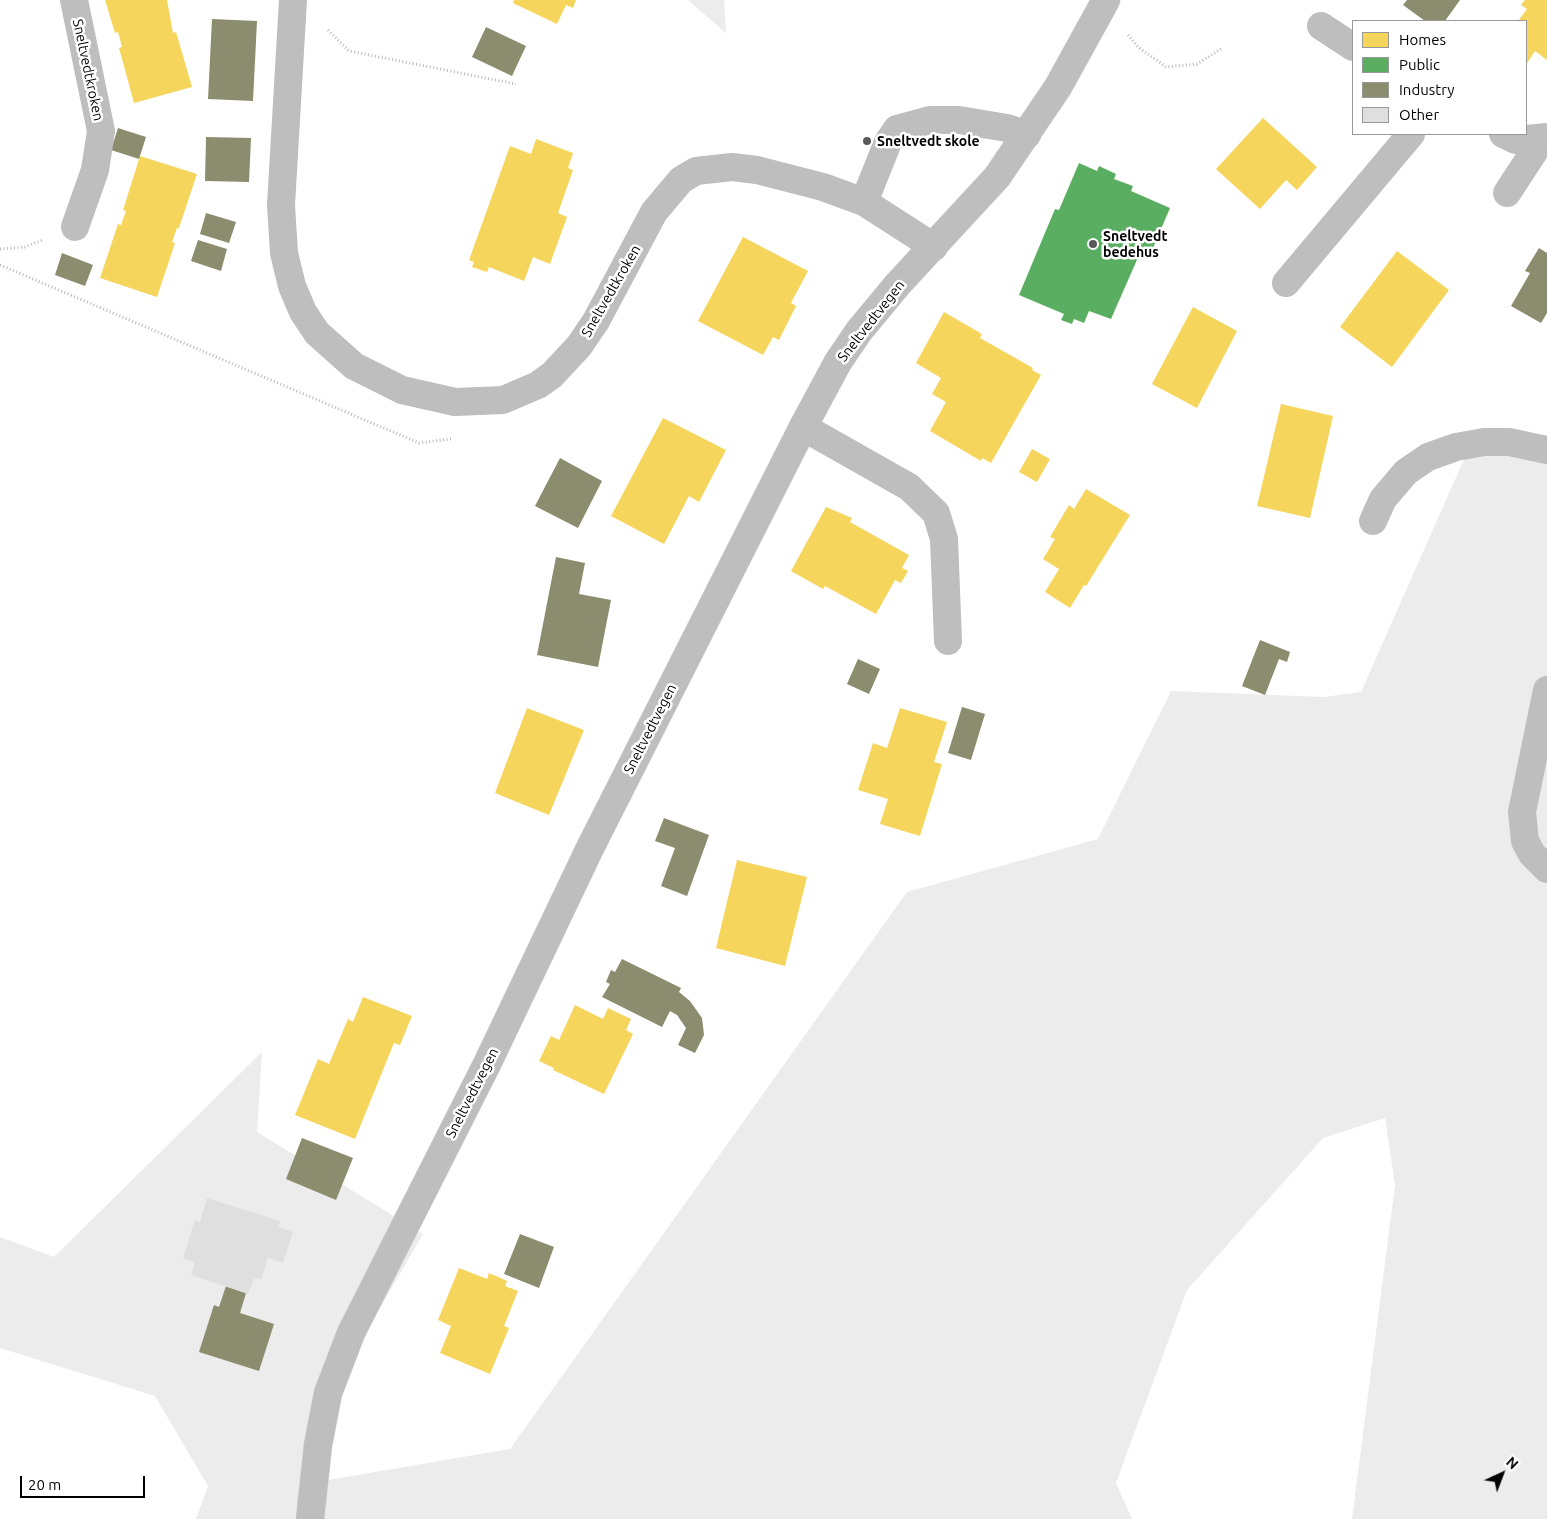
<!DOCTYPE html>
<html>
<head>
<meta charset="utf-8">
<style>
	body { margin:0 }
	#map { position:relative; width:1547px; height:1519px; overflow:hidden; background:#fff; font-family:Ubuntu,sans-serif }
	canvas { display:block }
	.legend { position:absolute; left:1352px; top:20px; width:175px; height:115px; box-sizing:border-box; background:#fff; border:1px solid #999; margin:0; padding:6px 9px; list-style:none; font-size:15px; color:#000 }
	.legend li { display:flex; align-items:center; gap:10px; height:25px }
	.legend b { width:25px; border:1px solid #999 }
	.north { position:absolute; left:1477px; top:1449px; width:50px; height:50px; -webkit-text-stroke:4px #fff; paint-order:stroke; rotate:43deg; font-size:14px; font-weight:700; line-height:20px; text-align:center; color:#000 }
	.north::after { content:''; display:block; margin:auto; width:18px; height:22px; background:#000; clip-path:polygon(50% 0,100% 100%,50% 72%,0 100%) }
	.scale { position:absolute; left:20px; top:1476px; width:125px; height:22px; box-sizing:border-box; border:2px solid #000; border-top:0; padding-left:6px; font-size:15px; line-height:18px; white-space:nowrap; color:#000; -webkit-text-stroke:4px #fff; paint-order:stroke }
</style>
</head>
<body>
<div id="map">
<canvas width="1547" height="1519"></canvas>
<ul class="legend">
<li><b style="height:14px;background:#f6d55c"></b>Homes</li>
<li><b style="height:14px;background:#5aae61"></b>Public</li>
<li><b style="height:14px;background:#8c8c6e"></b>Industry</li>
<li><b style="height:14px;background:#dfdfdf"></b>Other</li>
</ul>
<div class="north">N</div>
<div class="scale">20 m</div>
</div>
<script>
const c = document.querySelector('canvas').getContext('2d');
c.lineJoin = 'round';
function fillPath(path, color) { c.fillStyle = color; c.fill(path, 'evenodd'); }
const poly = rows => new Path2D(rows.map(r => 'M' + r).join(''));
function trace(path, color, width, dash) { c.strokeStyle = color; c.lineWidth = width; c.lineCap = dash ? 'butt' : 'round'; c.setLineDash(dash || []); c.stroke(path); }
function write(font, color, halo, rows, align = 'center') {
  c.font = font + ' Ubuntu,sans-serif'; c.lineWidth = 5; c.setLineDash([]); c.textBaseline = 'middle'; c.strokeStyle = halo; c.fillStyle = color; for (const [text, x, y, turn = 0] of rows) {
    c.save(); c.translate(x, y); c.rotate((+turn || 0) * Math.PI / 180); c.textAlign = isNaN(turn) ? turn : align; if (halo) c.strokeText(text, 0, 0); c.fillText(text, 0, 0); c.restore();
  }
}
fillPath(poly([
	[688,0,724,0,726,33],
	[1469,448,1547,464,1547,1519,1352,1519,1395,1185,1385,1118,1323,1138,1187,1290,1116,1483,1132,1519,196,1519,208,1486,155,1396,0,1348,0,1237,54,1257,262,1052,257,1132,423,1234,343,1372,322,1481,510,1449,907,892,1098,839,1171,691,1324,697,1361,692]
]), '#ececec');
fillPath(poly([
	[105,0,167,0,173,33,176,32,192,87,134,103,119,48,122,47,118,32,115,33],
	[514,0,576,0,573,8,566,5,557,24,513,3],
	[1525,0,1547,0,1547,60,1535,51,1526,65,1526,21,1518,21,1527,9,1521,5],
	[1263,118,1317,167,1297,190,1286,180,1260,209,1216,169],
	[536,139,573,153,568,168,573,170,558,213,567,217,550,264,533,257,524,281,489,267,487,272,472,267,474,262,469,260,510,146,531,154],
	[140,156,197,174,179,228,177,228,172,242,175,243,157,297,100,278,118,224,121,225,126,211,123,210],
	[743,237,808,271,791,303,796,306,779,340,773,337,763,355,698,321],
	[1397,251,1449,290,1392,367,1340,327],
	[1193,307,1237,331,1197,408,1152,384],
	[944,312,982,334,980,338,1033,368,1032,370,1041,375,991,463,982,458,981,461,930,431,946,402,932,394,941,378,916,363],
	[1281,404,1333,416,1310,518,1257,506],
	[663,418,726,450,699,502,689,496,664,544,611,516],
	[1032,449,1050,459,1037,482,1019,472],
	[1086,489,1130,515,1086,586,1084,585,1070,608,1045,592,1059,569,1043,559,1055,539,1050,537,1069,505,1074,509],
	[826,507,852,518,850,522,909,555,902,568,908,571,901,583,895,580,876,614,825,586,823,589,791,571],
	[527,708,584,730,549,815,495,793],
	[900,708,947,722,934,762,942,764,920,836,880,824,888,799,858,790,873,743,887,748],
	[737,860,807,877,785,966,716,948],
	[363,997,412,1016,400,1045,394,1043,355,1139,295,1115,318,1059,329,1064,348,1019,353,1022],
	[575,1005,603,1019,608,1008,631,1019,626,1030,633,1034,604,1094,553,1070,554,1068,539,1061,551,1036,559,1040],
	[459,1268,487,1279,489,1273,507,1281,505,1286,518,1291,504,1326,509,1328,490,1374,440,1353,451,1326,438,1320]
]), '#f6d55c');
fillPath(poly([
	[1079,163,1097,171,1099,166,1116,174,1114,179,1133,186,1131,191,1170,208,1149,257,1140,253,1111,319,1089,311,1084,323,1074,319,1072,324,1061,320,1064,314,1019,295,1055,209,1059,210]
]), '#5aae61');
fillPath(poly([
	[1407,0,1460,0,1445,21,1425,21,1403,5],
	[212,19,257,21,253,101,208,99],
	[486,27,526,46,512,76,472,57],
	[118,128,146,137,139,159,111,150],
	[206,137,251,138,249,182,205,181],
	[206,213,236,222,229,243,200,234],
	[198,240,227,249,221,271,191,261],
	[1539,248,1547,253,1547,313,1541,323,1511,306,1530,273,1525,271],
	[62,253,93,265,85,286,55,275],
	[560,458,602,481,578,528,535,506],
	[556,557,585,563,579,594,611,600,598,667,537,655],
	[1260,640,1290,652,1287,662,1279,659,1265,695,1242,686],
	[858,659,880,669,869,694,847,684],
	[962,707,985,714,971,760,948,753],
	[664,818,709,835,687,896,661,886,675,848,655,841],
	[622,959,681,988,679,992,690,1001,702,1018,704,1035,695,1053,678,1045,686,1028,677,1015,670,1011,662,1027,602,997,610,984,606,982,611,970,615,972],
	[302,1138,353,1158,336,1200,286,1179],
	[520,1234,554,1247,539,1288,504,1274],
	[226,1286,246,1293,240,1313,274,1324,259,1371,199,1352,214,1305,219,1307]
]), '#8c8c6e');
fillPath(poly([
	[207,1198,280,1221,278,1227,293,1232,283,1263,268,1258,261,1280,254,1278,248,1294,191,1275,195,1262,183,1258,195,1220,200,1222]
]), '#dfdfdf');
const major = poly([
	[310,1519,318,1445,328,1393,351,1333,487,1064,590,848,803,427,838,362,859,331,898,284,997,177,1058,87,1106,0]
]);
trace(major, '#dbdbdb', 29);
trace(poly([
	[328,30,349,51,516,84],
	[1128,35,1138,47,1166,67,1197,64,1221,49],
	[0,249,25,247,43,240],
	[0,265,419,443,451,439]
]), '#b9b9b9', 3, [1, 2.5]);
trace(poly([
	[74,0,101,131,95,170,75,227],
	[293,0,281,205,284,253,292,286,303,312,317,333,354,366,402,390,455,402,503,400,538,385,552,375,579,346,596,321,654,212,681,180,696,171,732,167,757,170,823,187,864,202,934,247],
	[1321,26,1353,47],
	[1503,134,1516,140,1547,137],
	[1507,193,1543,138],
	[864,202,888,142,897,129,930,120,959,120,1007,128,1027,135],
	[1286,283,1411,134],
	[803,427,909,487,936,513,944,539,948,641],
	[1373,521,1383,499,1406,472,1428,457,1456,447,1484,442,1509,442,1547,450],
	[1547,690,1522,812,1525,841,1532,854,1547,869]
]), '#bebebe', 28);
trace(major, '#bebebe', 28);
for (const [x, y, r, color] of [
	[867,141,5,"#595959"],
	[1093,244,5,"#595959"]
]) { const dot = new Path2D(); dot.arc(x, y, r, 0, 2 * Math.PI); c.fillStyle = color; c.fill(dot); trace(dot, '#fff', 2); }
write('14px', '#000', '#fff', [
	["Sneltvedtkroken",88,70,78],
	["Sneltvedtkroken",611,291,-60],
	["Sneltvedtvegen",871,321,-52],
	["Sneltvedtvegen",650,729,-63],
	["Sneltvedtvegen",472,1093,-63]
]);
write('bold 14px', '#000', '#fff', [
	["Sneltvedt skole",877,141],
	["Sneltvedt",1103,236],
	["bedehus",1103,252]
], 'left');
</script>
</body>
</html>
